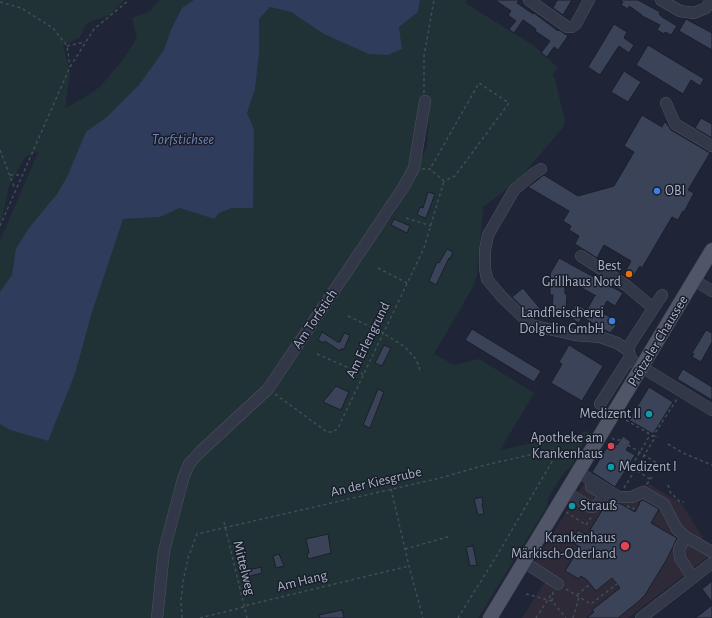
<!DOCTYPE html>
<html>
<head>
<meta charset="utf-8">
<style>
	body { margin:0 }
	canvas { display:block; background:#1f2536 }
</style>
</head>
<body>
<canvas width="712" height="618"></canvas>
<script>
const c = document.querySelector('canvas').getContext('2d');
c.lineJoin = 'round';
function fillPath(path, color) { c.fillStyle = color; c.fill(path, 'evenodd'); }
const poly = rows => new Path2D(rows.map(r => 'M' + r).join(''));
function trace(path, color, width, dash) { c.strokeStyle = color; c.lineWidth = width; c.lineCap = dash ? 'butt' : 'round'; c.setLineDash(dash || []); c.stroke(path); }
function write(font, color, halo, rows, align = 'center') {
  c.font = font + ' "Alegreya Sans",sans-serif'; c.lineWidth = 3; c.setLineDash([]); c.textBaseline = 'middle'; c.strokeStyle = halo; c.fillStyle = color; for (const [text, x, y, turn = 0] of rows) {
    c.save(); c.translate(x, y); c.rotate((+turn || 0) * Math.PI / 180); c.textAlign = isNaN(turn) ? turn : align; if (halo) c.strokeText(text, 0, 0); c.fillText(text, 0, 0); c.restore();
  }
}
fillPath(poly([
	[589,476,631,502,646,482,682,504,702,536,709,556,628,618,522,618,545,581,529,571]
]), '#2e2a38');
fillPath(poly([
	[0,0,124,0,109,15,87,23,79,38,63,45,70,73,65,108,84,98,100,87,123,60,137,38,132,18,150,11,160,0,214,0,0,310,0,240,39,151,25,157,9,186,0,227],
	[420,0,467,0,465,3,533,45,558,68,552,75,554,77,565,120,564,126,519,179,483,207,477,275,474,285,434,354,454,365,479,359,534,393,500,450,590,431,571,466,562,475,548,498,547,506,478,618,156,618,167,554,189,471,209,445,254,411,280,377,366,249,392,217,406,194,427,147,429,121,428,113,415,152,395,200,294,344,256,395,182,468,155,618,0,618,0,424,10,430,48,441,75,374,92,312,123,219,160,217,180,208,214,219,219,213,232,208,252,208,254,129,247,113,255,89,259,55,259,19,270,7,291,12,315,28,402,48,399,27,418,12]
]), '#213237');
fillPath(poly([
	[194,0,420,0,418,12,399,27,402,49,387,55,369,54,324,34,291,12,270,7,259,19,259,55,255,89,247,113,254,129,253,208,232,208,219,213,214,219,180,208,160,217,123,219,92,312,75,374,48,441,10,430,0,424,0,292,12,275,16,249,29,228,57,194,67,177,86,132,108,116,139,85,164,50,171,30,182,8]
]), '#303c5c');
const building = poly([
	[495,0,519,0,517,3,533,14,534,13,558,31,559,30,568,36,558,50,554,47,547,57,541,53,550,41,535,31,536,29,523,20,514,33,509,29,516,21,508,15,511,11,495,0],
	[557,0,572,0,563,15,553,8,557,0],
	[619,0,638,0,660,12,659,14,662,17,677,26,671,35,665,32,664,34,657,30,660,25,642,16,642,15,629,6,628,9,621,5,623,2,619,0],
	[686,19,712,33,712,50,679,31,686,19],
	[614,24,627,32,624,38,634,45,629,53,619,46,600,75,588,67,614,24],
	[648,45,704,79,700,86,691,80,683,94,636,65,648,45],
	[624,71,641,82,628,102,611,92,624,71],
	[642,115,662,127,664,122,667,124,671,130,710,153,688,190,694,193,684,212,683,211,678,220,672,217,642,268,640,266,631,280,623,275,631,261,604,245,597,258,575,244,579,236,569,230,571,226,563,221,569,211,528,187,544,175,578,196,614,186,634,152,624,146,642,115],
	[701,118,712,124,712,138,695,128,701,118],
	[428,192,435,194,426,218,417,215,420,207,423,208,428,192],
	[394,219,410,226,407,233,391,225,394,219],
	[447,249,453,252,450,259,449,258,436,285,429,281,437,262,439,263,447,249],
	[559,258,623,293,615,306,607,301,601,312,617,321,615,324,616,326,610,333,582,317,579,323,569,317,576,304,587,310,595,295,596,296,565,278,565,294,567,294,566,311,552,310,553,295,550,295,550,274,559,258],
	[523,288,542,311,534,318,512,297,523,288],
	[472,329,541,371,534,382,465,340,472,329],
	[706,330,712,333,712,342,701,362,692,357,694,354,692,353,706,330],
	[322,332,338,342,340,342,344,333,350,335,344,349,341,349,340,351,325,341,324,343,318,340,322,332],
	[384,345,391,348,382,366,375,363,384,345],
	[569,345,603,366,582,401,551,383,562,364,559,362,569,345],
	[683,369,712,387,712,400,677,379,683,369],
	[336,386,349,392,341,410,323,402,336,386],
	[649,387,673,402,653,434,629,420,649,387],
	[378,389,384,392,370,428,363,425,378,389],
	[623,436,631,442,626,450,635,455,615,487,592,472,611,441,617,445,623,436],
	[482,497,483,503,482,504,484,514,478,515,474,499,482,497],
	[609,499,616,503,621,504,635,512,640,503,639,502,643,500,659,509,651,523,677,538,667,559,645,595,638,602,618,618,587,618,594,612,592,610,620,588,612,578,596,591,587,580,581,576,579,579,565,571,580,547,571,542,578,530,587,535,609,499],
	[328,534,331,553,308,559,307,553,309,553,306,539,328,534],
	[473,546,477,565,470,566,466,547,473,546],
	[279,554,284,566,276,568,273,556,279,554],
	[261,567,262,573,246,577,245,571,261,567],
	[712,581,712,602,702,589,712,581],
	[712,605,712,618,695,618,702,613,712,605],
	[342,610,344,618,320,618,319,615,342,610]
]);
fillPath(building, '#3a4357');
trace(building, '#1a1f2d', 1);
const minor = poly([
	[529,0,567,27,572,27,576,24,589,0],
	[661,0,680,11,694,13,706,8,711,0],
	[666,103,675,124,712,146],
	[541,169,533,174,514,190,488,235,485,250,485,269,487,279,501,296,531,325,575,335,600,337,617,343,629,351,630,357,635,363,712,410],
	[581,256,627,286,653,308],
	[694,280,712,291],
	[627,349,662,295],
	[600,404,630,357],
	[578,472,619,497,632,497,643,492,664,504,677,529,686,537],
	[566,492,590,507,597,506,603,497,600,492,591,487],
	[524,562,558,584],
	[693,578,680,558,679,549,686,537,712,552],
	[157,618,164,551,183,479,189,464,201,451,268,389,403,188,414,168,425,101],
	[641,618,712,563]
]);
const major = poly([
	[490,618,712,250]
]);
trace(minor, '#4d5262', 12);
trace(major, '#3c4150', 15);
trace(poly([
	[0,2,21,8,53,28,67,46,70,67],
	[67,46,85,42],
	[424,93,424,56,434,0],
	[0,150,15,189],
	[422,169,430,169,444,181,455,176,509,103,479,83,430,169],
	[10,175,22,175],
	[406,218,431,226],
	[0,226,70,67,94,29,129,0],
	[378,268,407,283],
	[348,316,383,333,405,347,415,358,419,366,420,372],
	[317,354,363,374],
	[275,394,327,432,333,432,338,428,424,248,444,181],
	[626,414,626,420,653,436,658,437],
	[612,438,615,440,620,440,657,463],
	[668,444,683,453,712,465],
	[650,479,631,467,649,437,653,436,677,399],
	[647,484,652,477],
	[668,485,670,492,680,502,684,502],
	[624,488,656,436],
	[391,489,409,566,423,618],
	[627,506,633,509,635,506],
	[566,512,586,525,592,516],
	[224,522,247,618],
	[405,549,451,536],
	[566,589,591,604,617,584],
	[553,592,552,601,566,618],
	[526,594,552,601],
	[577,595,590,584],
	[182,618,181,600,183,582,188,558,197,534,440,478,485,465,560,448],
	[200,618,244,607,248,605,409,566],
	[458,618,499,552,560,448],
	[536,618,553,592],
	[573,618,579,597]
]), '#3e4f55', 1.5, [3, 3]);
trace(minor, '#323847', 11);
trace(major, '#505667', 14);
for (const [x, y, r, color] of [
	[657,191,4,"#3f7fe0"],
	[629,274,4,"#e8710a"],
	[612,321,4,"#3f7fe0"],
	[649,414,4,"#0f9aa8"],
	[611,446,4,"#e0444e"],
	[611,467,4,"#0f9aa8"],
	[572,506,4,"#0f9aa8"],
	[625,546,5,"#e0444e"]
]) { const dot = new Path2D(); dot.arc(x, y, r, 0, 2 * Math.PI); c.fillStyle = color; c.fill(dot); trace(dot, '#181d2b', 1.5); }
write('14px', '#acb2c4', '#181d2b', [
	["OBI",665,191,"left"],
	["Best",621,266],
	["Grillhaus Nord",621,282],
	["Landfleischerei",604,313],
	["Dolgelin GmbH",604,329],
	["Medizent II",641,414],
	["Apotheke am",603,438],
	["Krankenhaus",603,454],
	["Medizent I",619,467,"left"],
	["Strauß",580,506,"left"],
	["Krankenhaus",616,538],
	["Märkisch-Oderland",616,554]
], 'right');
write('14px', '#acb2c4', '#181d2b', [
	["Am Torfstich",315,319,-56],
	["Am Erlengrund",368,340,-64],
	["Prötzeler Chaussee",658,341,-59],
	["An der Kiesgrube",376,482,-13],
	["Mittelweg",244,568,76],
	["Am Hang",302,581,-14]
]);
write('italic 15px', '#7384ae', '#181d2b', [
	["Torfstichsee",183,139]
]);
</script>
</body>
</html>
